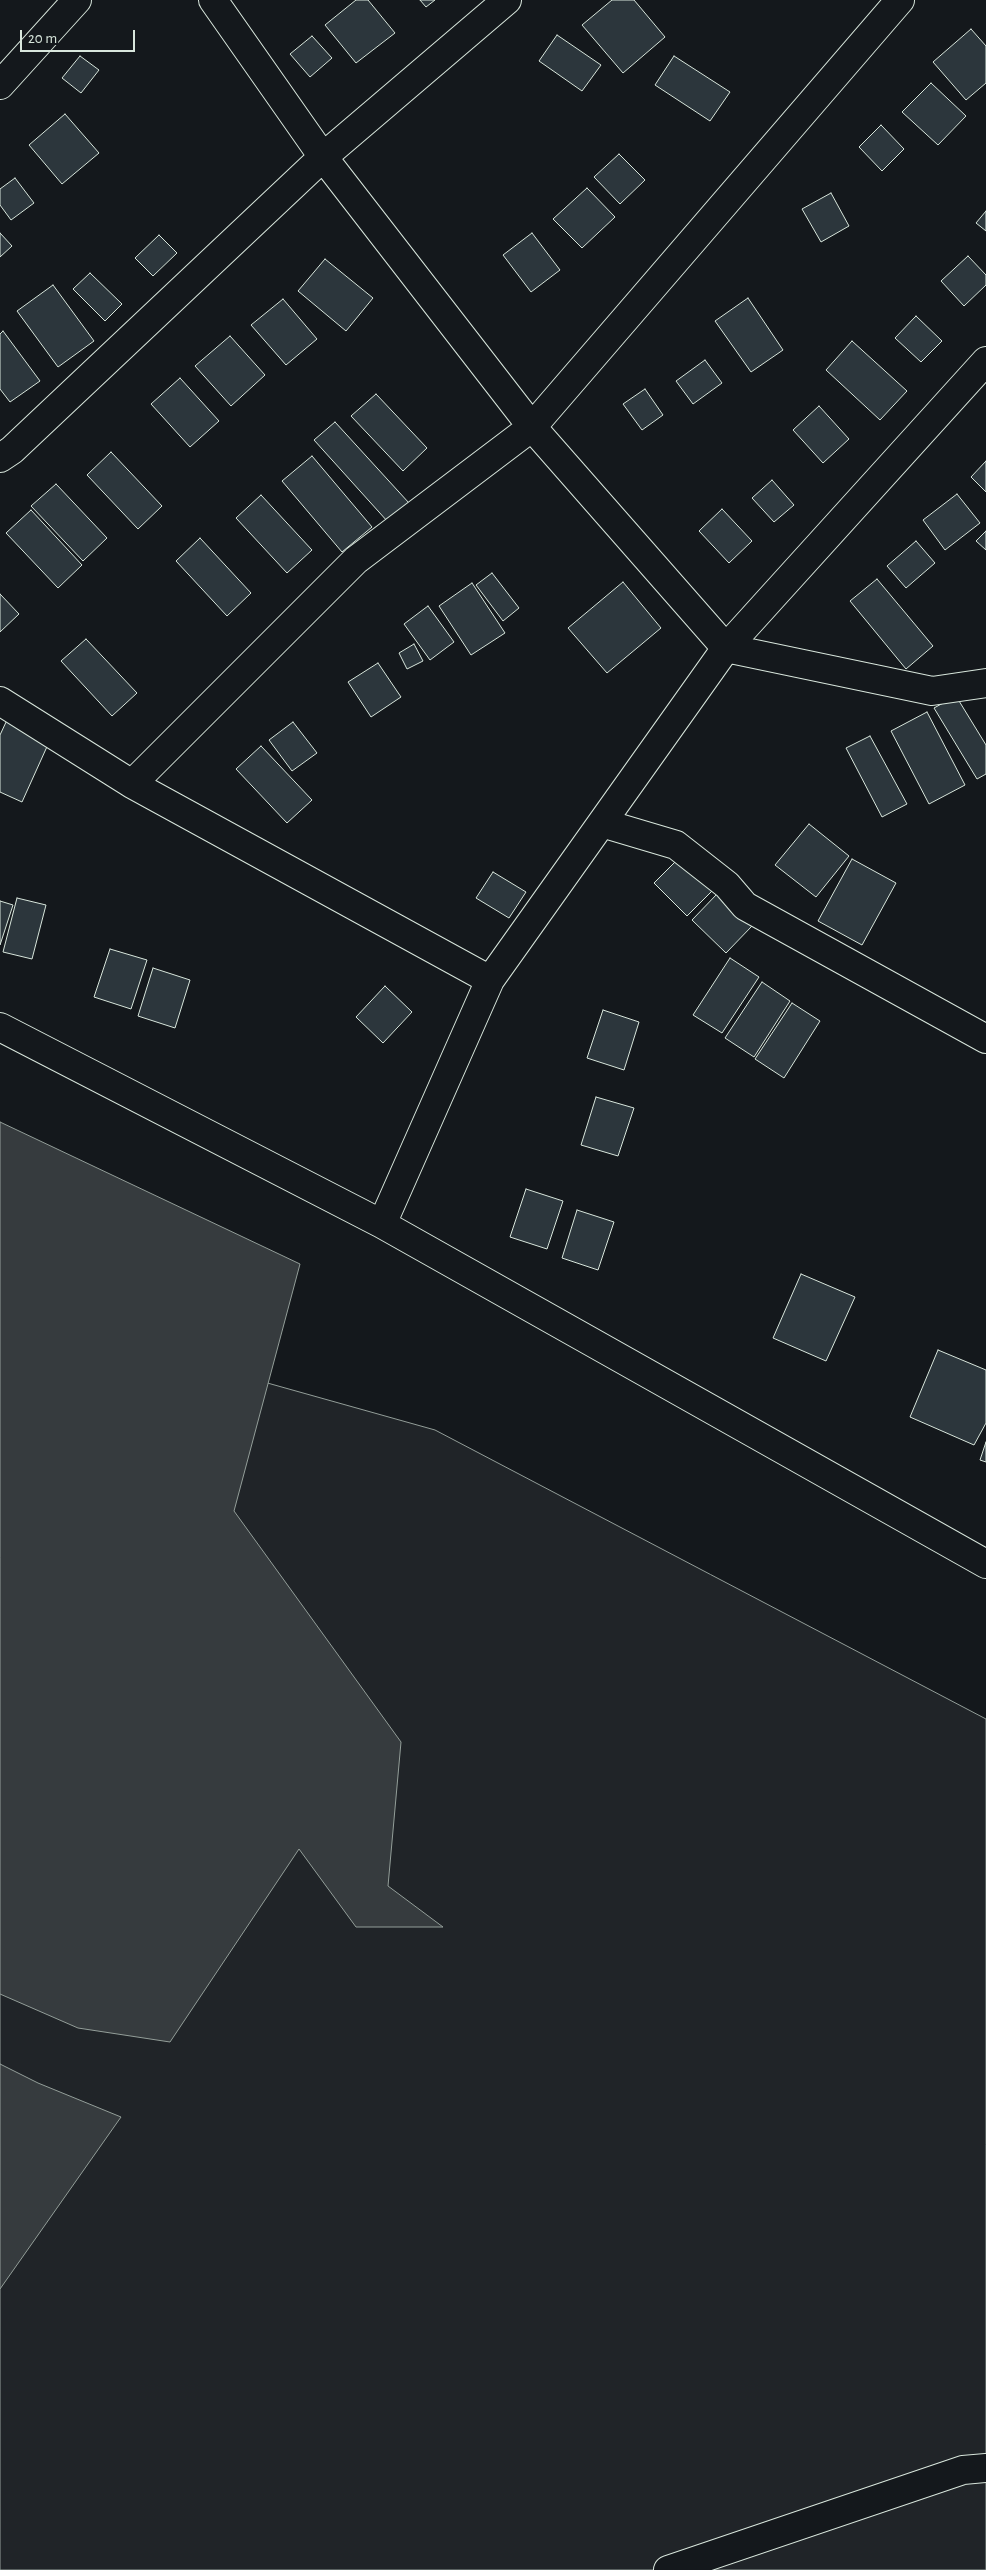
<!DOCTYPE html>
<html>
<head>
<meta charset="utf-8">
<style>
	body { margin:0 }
	#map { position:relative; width:986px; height:2570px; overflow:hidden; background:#14181c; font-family:"Alegreya Sans",sans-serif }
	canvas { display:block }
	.scale { position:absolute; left:20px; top:30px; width:115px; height:22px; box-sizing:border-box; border:2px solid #d8e6dc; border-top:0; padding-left:6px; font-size:15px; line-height:18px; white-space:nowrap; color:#d8e6dc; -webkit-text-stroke:4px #14181c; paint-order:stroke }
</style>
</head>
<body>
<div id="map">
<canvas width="986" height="2570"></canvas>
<div class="scale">20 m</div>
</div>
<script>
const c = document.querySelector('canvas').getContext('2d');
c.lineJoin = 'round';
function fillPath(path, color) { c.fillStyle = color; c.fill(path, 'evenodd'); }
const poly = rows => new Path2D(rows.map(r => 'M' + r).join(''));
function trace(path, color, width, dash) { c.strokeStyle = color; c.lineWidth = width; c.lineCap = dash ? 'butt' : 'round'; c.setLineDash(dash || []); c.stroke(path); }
const green = poly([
	[0,1308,435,1430,986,1719,986,2570,0,2570,0,1308]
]);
fillPath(green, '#202428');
trace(green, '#939e99', 1);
const water = poly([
	[0,1122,300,1264,234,1511,401,1742,388,1886,443,1927,356,1927,299,1849,170,2042,78,2028,0,1994,0,1122],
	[0,2064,38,2083,121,2117,0,2289,0,2064]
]);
fillPath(water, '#363b3e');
trace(water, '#939e99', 1);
const building = poly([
	[356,0,368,0,395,33,356,63,325,25,356,0],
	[420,0,435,0,426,7,420,0],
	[612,0,634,0,665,37,623,73,582,25,612,0],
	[971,29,986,46,986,83,966,100,933,62,971,29],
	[557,35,601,65,582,91,539,61,557,35],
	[312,36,332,58,310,77,290,54,312,36],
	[80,56,99,70,81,93,62,78,80,56],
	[674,56,730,92,710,121,655,85,674,56],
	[931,83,966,116,938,145,902,112,931,83],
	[65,114,99,153,62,184,29,145,65,114],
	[881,125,904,149,882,171,859,147,881,125],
	[619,154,645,180,620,204,594,177,619,154],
	[15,178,34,203,11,220,0,205,0,189,15,178],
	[587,188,615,217,582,248,553,219,587,188],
	[831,193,849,226,821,242,802,209,831,193],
	[986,211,986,231,976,223,986,211],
	[0,233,12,246,0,257,0,233],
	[532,233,560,270,531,292,503,255,532,233],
	[159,235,177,253,153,276,135,258,159,235],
	[968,256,986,275,986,285,964,306,941,281,968,256],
	[325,259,373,298,346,331,298,291,325,259],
	[90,273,122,304,105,321,73,289,90,273],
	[53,285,94,341,58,367,17,311,53,285],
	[748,298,783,350,751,372,715,321,748,298],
	[283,299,317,339,286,365,251,325,283,299],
	[916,316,942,341,921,362,895,338,916,316],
	[3,331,40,381,10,402,0,389,0,334,3,331],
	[230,336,265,375,231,406,195,366,230,336],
	[852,341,907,391,880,420,826,370,852,341],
	[705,360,722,383,693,404,676,381,705,360],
	[180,378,219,421,190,447,151,404,180,378],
	[645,389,663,415,642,430,623,404,645,389],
	[376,394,427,448,403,471,351,416,376,394],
	[819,406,849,439,823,463,793,430,819,406],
	[335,422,409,503,388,522,314,440,335,422],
	[111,452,162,506,138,529,87,475,111,452],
	[312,456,372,527,342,552,282,481,312,456],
	[986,461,986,492,971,477,986,461],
	[772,480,794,505,774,522,752,498,772,480],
	[56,484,107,538,83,561,31,506,56,484],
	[957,494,980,523,945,550,923,520,957,494],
	[261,495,312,550,287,573,236,518,261,495],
	[722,509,752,541,729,563,699,531,722,509],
	[31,510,82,565,58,588,6,533,31,510],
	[986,531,986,550,976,541,986,531],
	[200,538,251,593,227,616,176,561,200,538],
	[916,541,935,563,906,588,887,566,916,541],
	[492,573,519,608,503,621,476,585,492,573],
	[877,579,933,646,906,669,850,601,877,579],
	[623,582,661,628,607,673,568,628,623,582],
	[472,583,505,633,471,655,439,606,472,583],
	[0,594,19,614,0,632,0,594],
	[428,606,454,642,430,660,404,624,428,606],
	[86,639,137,693,112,716,61,661,86,639],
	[414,644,423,661,407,669,399,653,414,644],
	[378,663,401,697,371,717,348,682,378,663],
	[956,696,986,745,986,774,977,779,934,708,956,696],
	[927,712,965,785,929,804,891,731,927,712],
	[7,720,50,740,22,802,0,792,0,735,7,720],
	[293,722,317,753,292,771,269,740,293,722],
	[870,736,907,804,882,817,846,748,870,736],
	[261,746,312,800,287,823,236,769,261,746],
	[809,824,849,856,816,897,775,865,809,824],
	[680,857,713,890,687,916,654,883,680,857],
	[852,859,896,883,862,945,818,921,852,859],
	[493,872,526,892,509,918,476,898,493,872],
	[718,893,752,926,726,953,692,920,718,893],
	[17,898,46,905,32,959,3,952,17,898],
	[0,901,13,905,0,945,0,901],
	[110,949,147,960,131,1009,94,997,110,949],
	[730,958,759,977,722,1033,693,1015,730,958],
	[153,968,190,980,175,1028,138,1016,153,968],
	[762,982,790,1001,754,1057,725,1038,762,982],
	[385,986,412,1012,383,1043,356,1017,385,986],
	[792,1003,820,1021,784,1078,755,1059,792,1003],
	[603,1010,639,1022,624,1070,587,1058,603,1010],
	[596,1097,634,1108,618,1156,581,1145,596,1097],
	[526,1189,563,1201,547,1249,510,1237,526,1189],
	[577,1210,614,1222,598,1270,562,1258,577,1210],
	[801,1274,855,1297,826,1361,773,1338,801,1274],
	[938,1350,986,1370,986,1423,974,1445,910,1417,938,1350],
	[986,1442,986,1462,980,1460,986,1442]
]);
fillPath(building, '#2c363c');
trace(building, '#d8e6dc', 1);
const street = poly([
	[213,0,323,157,532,427,726,648,932,691,986,683],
	[0,85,77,0],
	[0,458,12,450,323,157,507,0],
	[0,701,132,784],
	[602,823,676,845,727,885,745,906,986,1039],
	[490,980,132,784,356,560,532,427,900,0],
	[0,1027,382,1224,986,1564],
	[382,1224,490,980,726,648,986,361],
	[668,2570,963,2470,986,2468]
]);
trace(street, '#d8e6dc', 30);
trace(street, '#14181c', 28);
</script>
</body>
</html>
